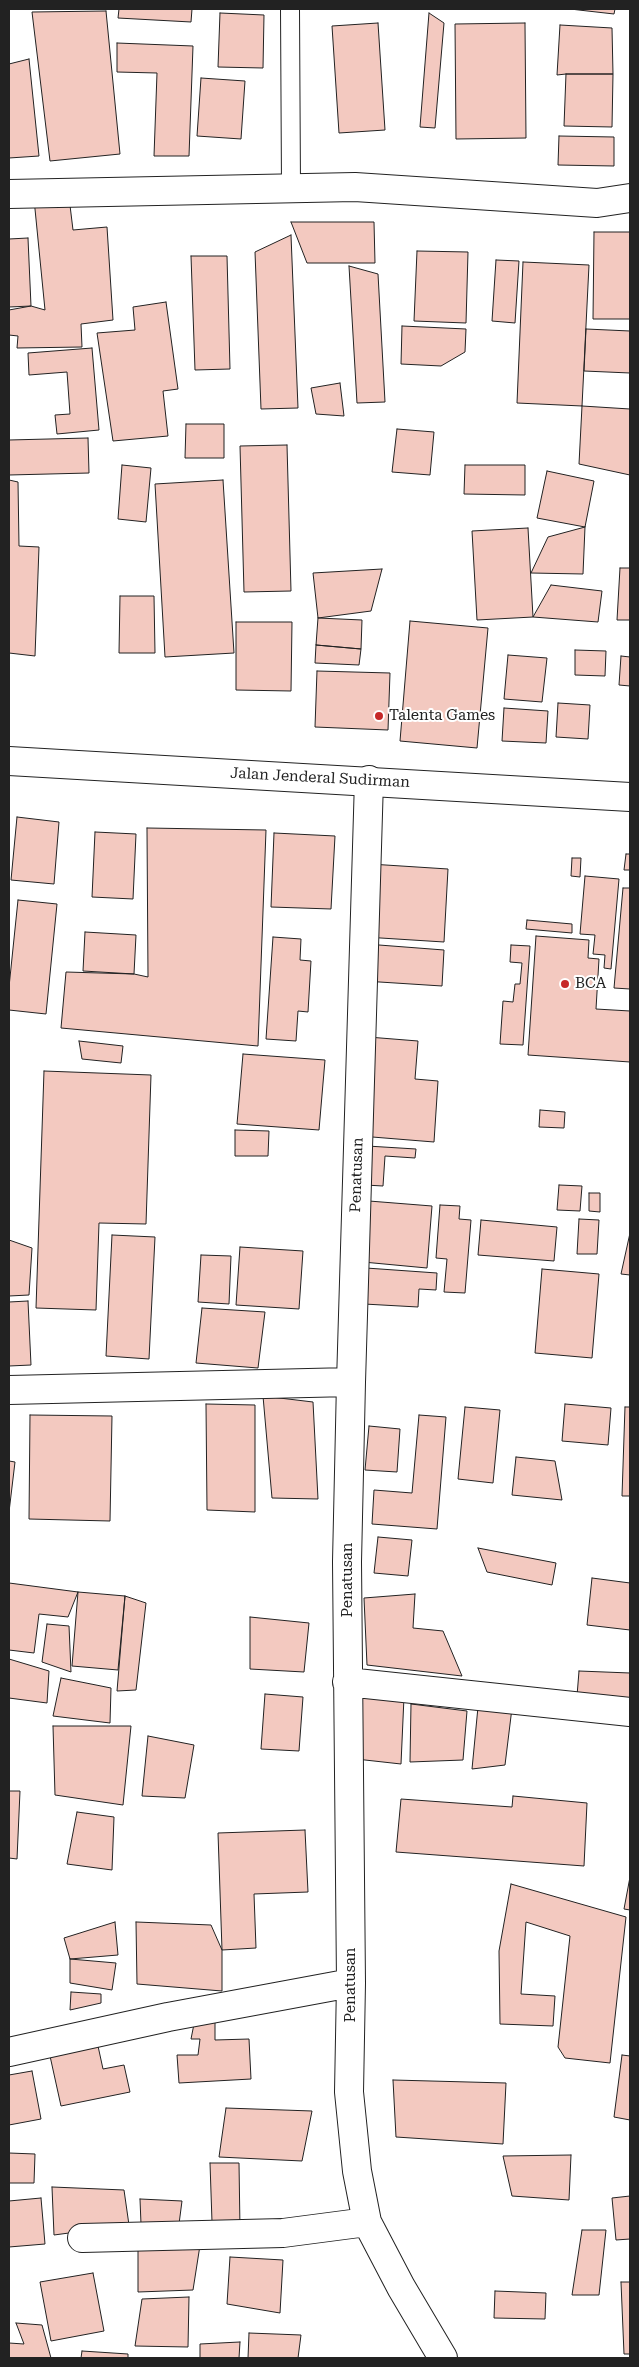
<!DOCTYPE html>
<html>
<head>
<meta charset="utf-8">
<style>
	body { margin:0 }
	#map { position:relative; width:639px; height:2367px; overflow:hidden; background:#fff; font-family:"Roboto Serif",serif }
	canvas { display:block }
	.frame { position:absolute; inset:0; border:10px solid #222; pointer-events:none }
</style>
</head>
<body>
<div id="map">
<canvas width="639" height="2367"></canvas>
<div class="frame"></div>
</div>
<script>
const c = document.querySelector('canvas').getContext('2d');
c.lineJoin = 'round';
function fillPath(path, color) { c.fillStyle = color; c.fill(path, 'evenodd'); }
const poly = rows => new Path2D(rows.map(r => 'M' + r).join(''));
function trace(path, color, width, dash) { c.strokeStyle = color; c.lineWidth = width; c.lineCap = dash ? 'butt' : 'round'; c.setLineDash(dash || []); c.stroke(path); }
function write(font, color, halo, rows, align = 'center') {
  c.font = font + ' "Roboto Serif",serif'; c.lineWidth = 4; c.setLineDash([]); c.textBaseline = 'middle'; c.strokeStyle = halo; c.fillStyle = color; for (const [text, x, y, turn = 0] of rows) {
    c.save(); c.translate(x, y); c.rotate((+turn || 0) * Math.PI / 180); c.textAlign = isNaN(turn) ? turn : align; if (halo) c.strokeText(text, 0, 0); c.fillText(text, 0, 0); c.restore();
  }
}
const building = poly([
	[119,9,192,9,191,22,118,18,119,9],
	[570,9,615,9,614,14,570,9],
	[106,11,120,154,50,161,32,12,106,11],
	[220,13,264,15,263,68,218,67,220,13],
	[429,13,444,23,435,128,420,127,429,13],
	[378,23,385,130,339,133,332,26,378,23],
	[525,23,526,138,456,139,455,24,525,23],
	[560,25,612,28,613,74,566,74,557,75,560,25],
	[117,43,193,46,189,156,154,156,157,73,117,72,117,43],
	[29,59,39,156,9,158,9,64,29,59],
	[566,74,613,74,612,127,564,126,566,74],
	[201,78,245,81,241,139,197,136,201,78],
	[559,136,614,137,614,166,558,165,559,136],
	[69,197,73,230,107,227,113,320,81,324,82,347,17,348,18,336,9,335,9,310,31,306,45,310,34,199,69,197],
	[291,222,374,222,375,263,307,263,291,222],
	[594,232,630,232,630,319,593,319,594,232],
	[291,235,298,408,261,409,255,252,291,235],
	[28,238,31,306,9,307,9,239,28,238],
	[417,251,468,252,466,323,414,321,417,251],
	[191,256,227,256,230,369,195,370,191,256],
	[496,260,519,261,515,323,492,321,496,260],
	[523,262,589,265,582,406,517,403,523,262],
	[349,266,378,274,385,402,357,403,349,266],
	[166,302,178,389,163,391,168,436,113,441,97,333,135,330,133,307,166,302],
	[402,326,466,329,465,352,441,366,401,364,402,326],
	[586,329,630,331,630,373,584,371,586,329],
	[92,348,99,430,57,434,55,415,70,414,67,372,29,375,28,353,92,348],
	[340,383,344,416,316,414,311,388,340,383],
	[582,406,630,409,630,475,579,464,582,406],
	[186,424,224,424,224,458,185,458,186,424],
	[397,429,434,432,430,475,392,472,397,429],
	[88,438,89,473,9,475,9,440,88,438],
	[287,445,291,591,244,592,240,446,287,445],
	[122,465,151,468,146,522,118,519,122,465],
	[465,465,525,465,525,495,464,494,465,465],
	[547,471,594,481,585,527,537,518,547,471],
	[9,480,18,482,19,546,39,547,35,656,9,653,9,480],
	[223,480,234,653,165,657,155,484,223,480],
	[585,527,583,574,531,573,548,537,585,527],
	[528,528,533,617,477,620,472,531,528,528],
	[620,568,630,568,630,620,617,620,620,568],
	[382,569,371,611,318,618,313,573,382,569],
	[551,585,602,591,598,622,533,617,551,585],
	[120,596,154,596,155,653,119,653,120,596],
	[318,618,362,620,361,649,316,645,318,618],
	[410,621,488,628,477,748,400,741,410,621],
	[236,622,292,622,291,691,236,690,236,622],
	[316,645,361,649,359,665,315,663,316,645],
	[575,650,606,651,605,676,575,675,575,650],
	[508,655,547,658,542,702,504,699,508,655],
	[621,656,630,657,630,686,619,685,621,656],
	[317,671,390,673,388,730,315,727,317,671],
	[558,703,590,705,588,739,556,737,558,703],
	[504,708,548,711,546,743,502,741,504,708],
	[17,817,59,822,54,884,11,880,17,817],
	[147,828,266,830,258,1046,61,1028,66,972,134,974,148,977,147,828],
	[95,832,136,834,133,899,92,897,95,832],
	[274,833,335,836,331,909,271,907,274,833],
	[626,854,630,854,630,870,624,870,626,854],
	[572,858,581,858,580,877,571,876,572,858],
	[370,864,448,869,444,942,365,937,370,864],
	[585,876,619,879,611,969,604,968,605,955,593,954,595,935,580,934,585,876],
	[623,888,630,888,630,989,614,988,623,888],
	[18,900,57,904,46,1014,9,1010,9,987,18,900],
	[527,920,572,924,572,933,526,929,527,920],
	[85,932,136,935,134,974,83,971,85,932],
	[536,936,589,940,588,958,599,959,596,1009,630,1011,630,1062,528,1055,536,936],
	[273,937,301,939,300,960,311,961,308,1012,298,1011,296,1041,266,1039,273,937],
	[366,944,444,950,442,986,364,981,366,944],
	[511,945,530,946,523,1045,500,1044,503,1001,513,1002,515,984,520,984,522,963,510,962,511,945],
	[368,1037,418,1041,415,1079,438,1081,434,1142,360,1136,368,1037],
	[79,1041,123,1046,121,1063,82,1059,79,1041],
	[243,1054,325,1060,319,1130,237,1124,243,1054],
	[44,1071,151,1075,146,1224,99,1223,96,1310,36,1308,44,1071],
	[540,1110,565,1112,564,1128,539,1127,540,1110],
	[235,1130,269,1131,268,1156,235,1156,235,1130],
	[367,1146,416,1149,415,1158,385,1156,383,1186,365,1185,367,1146],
	[559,1185,582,1186,580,1211,557,1210,559,1185],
	[589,1193,600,1193,600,1212,589,1211,589,1193],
	[369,1201,432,1206,427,1268,363,1262,369,1201],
	[440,1205,460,1206,459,1219,471,1220,465,1293,444,1292,447,1259,436,1258,440,1205],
	[579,1219,599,1220,597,1254,577,1254,579,1219],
	[481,1220,557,1227,554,1261,478,1255,481,1220],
	[630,1233,630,1275,621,1274,630,1233],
	[112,1235,155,1237,149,1359,106,1356,112,1235],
	[9,1240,32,1248,29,1295,9,1296,9,1240],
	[240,1247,303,1251,299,1309,236,1305,240,1247],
	[201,1255,231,1256,229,1304,198,1302,201,1255],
	[366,1268,437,1273,436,1290,419,1289,418,1307,364,1304,366,1268],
	[542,1269,599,1274,592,1358,535,1353,542,1269],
	[28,1301,31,1365,9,1366,9,1302,28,1301],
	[202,1308,265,1312,258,1368,196,1363,202,1308],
	[263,1396,313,1402,318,1499,272,1498,263,1396],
	[206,1404,255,1405,255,1512,207,1510,206,1404],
	[565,1404,611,1408,608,1445,562,1441,565,1404],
	[465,1407,500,1410,493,1483,458,1479,465,1407],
	[625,1407,630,1407,630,1496,622,1496,625,1407],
	[30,1415,112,1416,110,1521,29,1519,30,1415],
	[419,1415,446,1417,437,1529,372,1524,374,1490,412,1493,419,1415],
	[369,1426,400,1429,397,1472,365,1470,369,1426],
	[516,1457,555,1461,562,1500,512,1495,516,1457],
	[9,1461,15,1462,9,1512,9,1461],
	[378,1537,412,1540,408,1576,374,1573,378,1537],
	[478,1548,556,1563,552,1585,487,1572,478,1548],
	[592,1578,630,1583,630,1630,587,1625,592,1578],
	[9,1583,78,1592,68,1617,39,1614,34,1653,9,1650,9,1583],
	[78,1592,125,1596,118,1670,72,1666,78,1592],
	[415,1594,413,1628,443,1631,462,1676,367,1665,364,1598,415,1594],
	[125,1596,146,1603,136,1690,117,1691,125,1596],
	[250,1617,309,1623,304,1672,250,1669,250,1617],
	[47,1624,69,1626,71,1672,42,1662,47,1624],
	[9,1659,49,1671,47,1703,9,1698,9,1659],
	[579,1671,630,1673,630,1699,577,1696,579,1671],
	[61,1678,111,1688,110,1723,53,1716,61,1678],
	[265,1694,303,1697,299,1751,261,1749,265,1694],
	[363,1695,404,1697,401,1764,356,1759,363,1695],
	[411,1704,467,1711,463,1760,410,1762,411,1704],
	[478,1707,512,1708,505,1765,472,1769,478,1707],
	[53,1726,131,1726,123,1805,55,1795,53,1726],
	[148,1736,194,1745,185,1798,142,1796,148,1736],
	[9,1791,20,1791,17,1859,9,1858,9,1791],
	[513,1796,587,1803,584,1866,396,1852,401,1799,512,1807,513,1796],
	[77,1812,114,1817,112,1870,67,1864,77,1812],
	[305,1830,308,1892,254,1894,256,1948,222,1950,218,1833,305,1830],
	[630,1877,630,1910,624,1909,630,1877],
	[511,1884,626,1917,610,2063,565,2058,558,2047,570,1936,526,1922,521,1994,555,1996,553,2026,500,2024,499,1951,511,1884],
	[115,1922,118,1955,70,1959,64,1938,115,1922],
	[136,1922,211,1925,222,1950,222,1991,137,1984,136,1922],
	[70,1959,116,1963,112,1990,70,1983,70,1959],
	[71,1992,101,1994,101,2003,70,2010,71,1992],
	[195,2019,215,2020,215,2040,249,2039,251,2079,179,2083,177,2055,198,2055,200,2039,191,2039,195,2019],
	[98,2046,103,2069,124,2065,130,2092,61,2106,50,2056,98,2046],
	[622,2055,630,2056,630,2120,614,2117,622,2055],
	[32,2071,41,2119,9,2125,9,2075,32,2071],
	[393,2080,506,2083,503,2144,396,2137,393,2080],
	[226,2108,312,2111,302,2161,219,2157,226,2108],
	[9,2153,35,2154,34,2183,9,2183,9,2153],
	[571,2155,569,2200,512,2196,503,2156,571,2155],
	[210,2163,239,2163,240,2229,212,2222,210,2163],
	[52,2187,124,2190,129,2225,54,2235,52,2187],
	[630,2196,630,2239,616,2240,612,2198,630,2196],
	[41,2198,45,2244,9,2247,9,2201,41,2198],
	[140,2199,182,2201,179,2224,141,2224,140,2199],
	[582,2230,606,2230,599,2295,572,2295,582,2230],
	[201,2239,193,2290,138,2292,138,2240,201,2239],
	[230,2257,283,2260,280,2313,227,2304,230,2257],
	[93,2273,104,2331,51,2341,40,2282,93,2273],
	[621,2282,630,2282,630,2354,624,2354,621,2282],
	[495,2291,546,2293,545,2319,494,2318,495,2291],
	[189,2297,188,2347,135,2346,142,2299,189,2297],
	[16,2323,42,2325,51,2358,9,2358,9,2343,24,2344,16,2323],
	[249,2333,301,2335,298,2358,248,2358,249,2333],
	[240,2342,239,2358,200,2358,200,2344,240,2342],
	[82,2351,128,2354,128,2358,81,2358,82,2351]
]);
fillPath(building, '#f3c9c0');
trace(building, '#222', 1);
const lane = poly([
	[290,9,291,188]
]);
const street = poly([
	[9,194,355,187,597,203,630,198],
	[369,780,351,1382,347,1562,351,1983,349,2092,357,2171,367,2222,401,2287,443,2358],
	[9,1390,351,1382],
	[347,1682,630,1712],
	[9,2052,168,2017,351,1983],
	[82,2238,283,2233,367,2222]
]);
const primary = poly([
	[9,761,630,797]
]);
trace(lane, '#222', 20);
trace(street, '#222', 30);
trace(primary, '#222', 30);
trace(lane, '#fff', 18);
trace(street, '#fff', 28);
trace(primary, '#fff', 28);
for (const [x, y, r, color] of [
	[379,716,5,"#c62828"],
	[565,984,5,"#c62828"]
]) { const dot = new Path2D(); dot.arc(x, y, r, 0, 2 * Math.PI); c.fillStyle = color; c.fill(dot); trace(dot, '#fff', 2); }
write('15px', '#222', '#fff', [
	["Talenta Games",389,716],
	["BCA",575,984]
], 'left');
write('15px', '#222', '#fff', [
	["Jalan Jenderal Sudirman",320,778,3],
	["Penatusan",357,1175,-88],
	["Penatusan",348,1580,-90],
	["Penatusan",351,1985,-90]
]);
</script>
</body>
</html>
